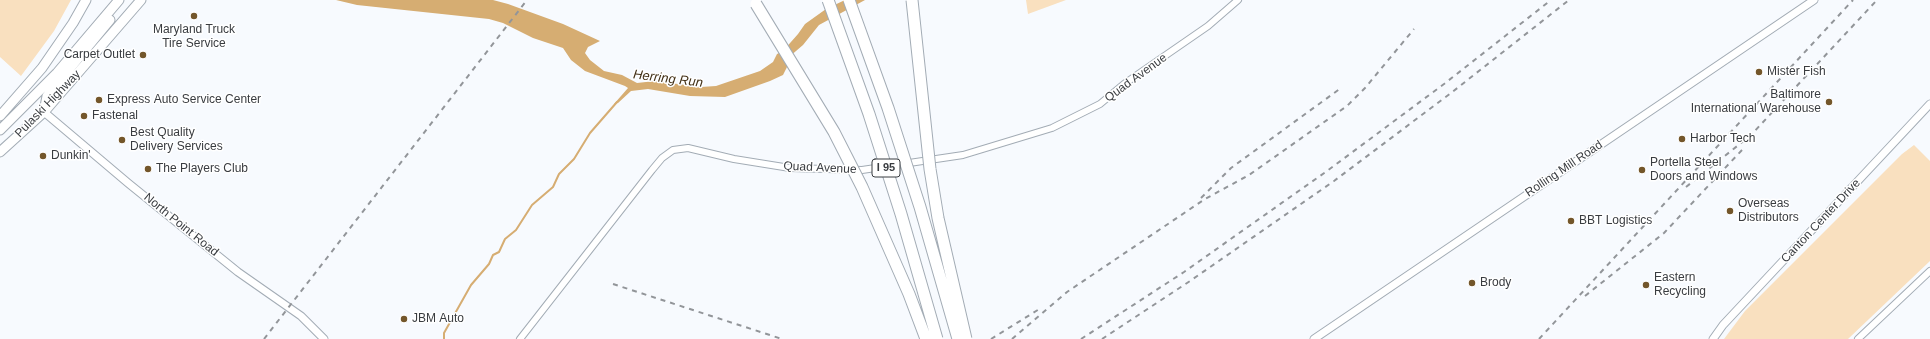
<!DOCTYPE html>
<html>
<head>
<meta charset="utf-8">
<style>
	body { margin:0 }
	canvas { display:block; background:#f7fafe }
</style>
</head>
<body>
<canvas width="1930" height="339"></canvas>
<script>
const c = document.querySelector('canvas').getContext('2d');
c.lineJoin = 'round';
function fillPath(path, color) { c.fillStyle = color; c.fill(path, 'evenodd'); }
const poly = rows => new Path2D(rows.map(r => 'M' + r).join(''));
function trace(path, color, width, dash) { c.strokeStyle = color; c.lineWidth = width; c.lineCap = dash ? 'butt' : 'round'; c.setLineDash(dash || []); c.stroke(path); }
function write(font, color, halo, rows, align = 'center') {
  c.font = font + ' Arial,sans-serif'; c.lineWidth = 3; c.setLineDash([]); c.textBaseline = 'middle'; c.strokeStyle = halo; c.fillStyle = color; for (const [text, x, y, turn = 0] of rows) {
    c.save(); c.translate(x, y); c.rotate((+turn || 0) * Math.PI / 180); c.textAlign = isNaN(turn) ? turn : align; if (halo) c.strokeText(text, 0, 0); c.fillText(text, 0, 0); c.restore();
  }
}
fillPath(poly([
	[0,0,71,0,54,31,21,76,0,57],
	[1026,0,1066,0,1028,14],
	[1914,145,1930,161,1930,261,1848,339,1724,339,1745,311,1902,154]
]), '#f9e0bf');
fillPath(poly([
	[336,0,493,0,508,4,563,24,600,41,588,47,585,53,590,60,604,71,622,75,637,83,655,81,701,87,716,86,760,71,773,62,777,54,783,51,798,34,805,24,826,9,845,0,865,0,819,25,803,45,789,57,787,67,783,75,770,81,725,97,690,96,648,89,631,91,618,103,614,104,628,88,625,86,585,71,571,60,563,48,533,38,503,23,489,19,357,5]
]), '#d6ad72');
trace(poly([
	[444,339,444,333,471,285,489,264,493,255,499,252,505,239,516,230,532,205,553,187,559,174,574,159,590,133,617,102]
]), '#d6ad72', 2);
const minor = poly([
	[520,339,652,170,662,158,673,150,688,148,734,159,790,168,862,170,963,155,1052,128,1100,104,1124,84,1208,26,1238,0],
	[1858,339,1930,271]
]);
const tertiary = poly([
	[44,112,128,183,238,272,301,316,324,339],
	[1314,339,1814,0],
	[1713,339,1723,325,1930,104]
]);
const primary = poly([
	[44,112,47,96,110,20],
	[0,116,42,68,73,23,86,0],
	[0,130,57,73,119,0],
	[0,152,44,112,141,0]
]);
trace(minor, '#a3acb5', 8);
trace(tertiary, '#a3acb5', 9);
trace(primary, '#a3acb5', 11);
trace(minor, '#fff', 6);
trace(tertiary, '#fff', 7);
trace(primary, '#fff', 9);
trace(poly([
	[1686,187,1751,135,1877,0],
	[1201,198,1231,168,1341,88],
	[613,284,782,339],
	[1585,296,1664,233,1742,150],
	[264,339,527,0],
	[991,339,1041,308],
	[1012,339,1067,292,1205,199,1249,175,1347,106,1365,88,1414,29],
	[1081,339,1184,272,1327,171,1444,84,1551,0],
	[1102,339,1190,281,1334,181,1451,93,1569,0],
	[1539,339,1853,0]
]), '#929599', 2, [5, 5]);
const motorwayBridge = poly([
	[828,0,869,114,901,214,937,339],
	[849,0,888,108,920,207,958,339],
	[912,0,930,169,938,218,966,339],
	[756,4,834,132,862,187,909,294,926,339]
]);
trace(motorwayBridge, '#a3acb5', 13, []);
trace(motorwayBridge, '#fff', 11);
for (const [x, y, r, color] of [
	[194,16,4,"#73562a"],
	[143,55,4,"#73562a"],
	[1759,72,4,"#73562a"],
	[99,100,4,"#73562a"],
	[1829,102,4,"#73562a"],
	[84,116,4,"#73562a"],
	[1682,139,4,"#73562a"],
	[122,140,4,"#73562a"],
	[43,156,4,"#73562a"],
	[148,169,4,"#73562a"],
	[1642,170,4,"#73562a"],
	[1730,211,4,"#73562a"],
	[1571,221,4,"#73562a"],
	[1472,283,4,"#73562a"],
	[1646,285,4,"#73562a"],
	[404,319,4,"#73562a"]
]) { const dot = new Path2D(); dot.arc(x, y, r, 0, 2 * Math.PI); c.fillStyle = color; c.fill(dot); trace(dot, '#fff', 1.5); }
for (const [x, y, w] of [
	[886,168,28]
]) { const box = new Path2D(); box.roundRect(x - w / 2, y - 9, w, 18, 3); c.fillStyle = '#fff'; c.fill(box); trace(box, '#393c40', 1); }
write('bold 11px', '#393c40', null, [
	["I 95",886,168]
]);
write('12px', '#393c40', '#fff', [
	["Maryland Truck",194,30,"center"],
	["Tire Service",194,44,"center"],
	["Carpet Outlet",135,55,"right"],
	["Mister Fish",1767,72],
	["Baltimore",1821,95,"right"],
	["International Warehouse",1821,109,"right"],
	["Express Auto Service Center",107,100],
	["Fastenal",92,116],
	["Best Quality",130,133],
	["Delivery Services",130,147],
	["Harbor Tech",1690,139],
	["Dunkin'",51,156],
	["Portella Steel",1650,163],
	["Doors and Windows",1650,177],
	["The Players Club",156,169],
	["Overseas",1738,204],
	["Distributors",1738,218],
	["BBT Logistics",1579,221],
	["Eastern",1654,278],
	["Recycling",1654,292],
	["Brody",1480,283],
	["JBM Auto",412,319]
], 'left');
write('12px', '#393c40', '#fff', [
	["Quad Avenue",1136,78,-36],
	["Pulaski Highway",48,104,-46],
	["Quad Avenue",820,168,3],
	["Rolling Mill Road",1564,169,-34],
	["Canton Center Drive",1821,221,-47],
	["North Point Road",181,225,39]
]);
write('italic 13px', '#423016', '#fff', [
	["Herring Run",668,79,7]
]);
</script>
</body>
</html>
